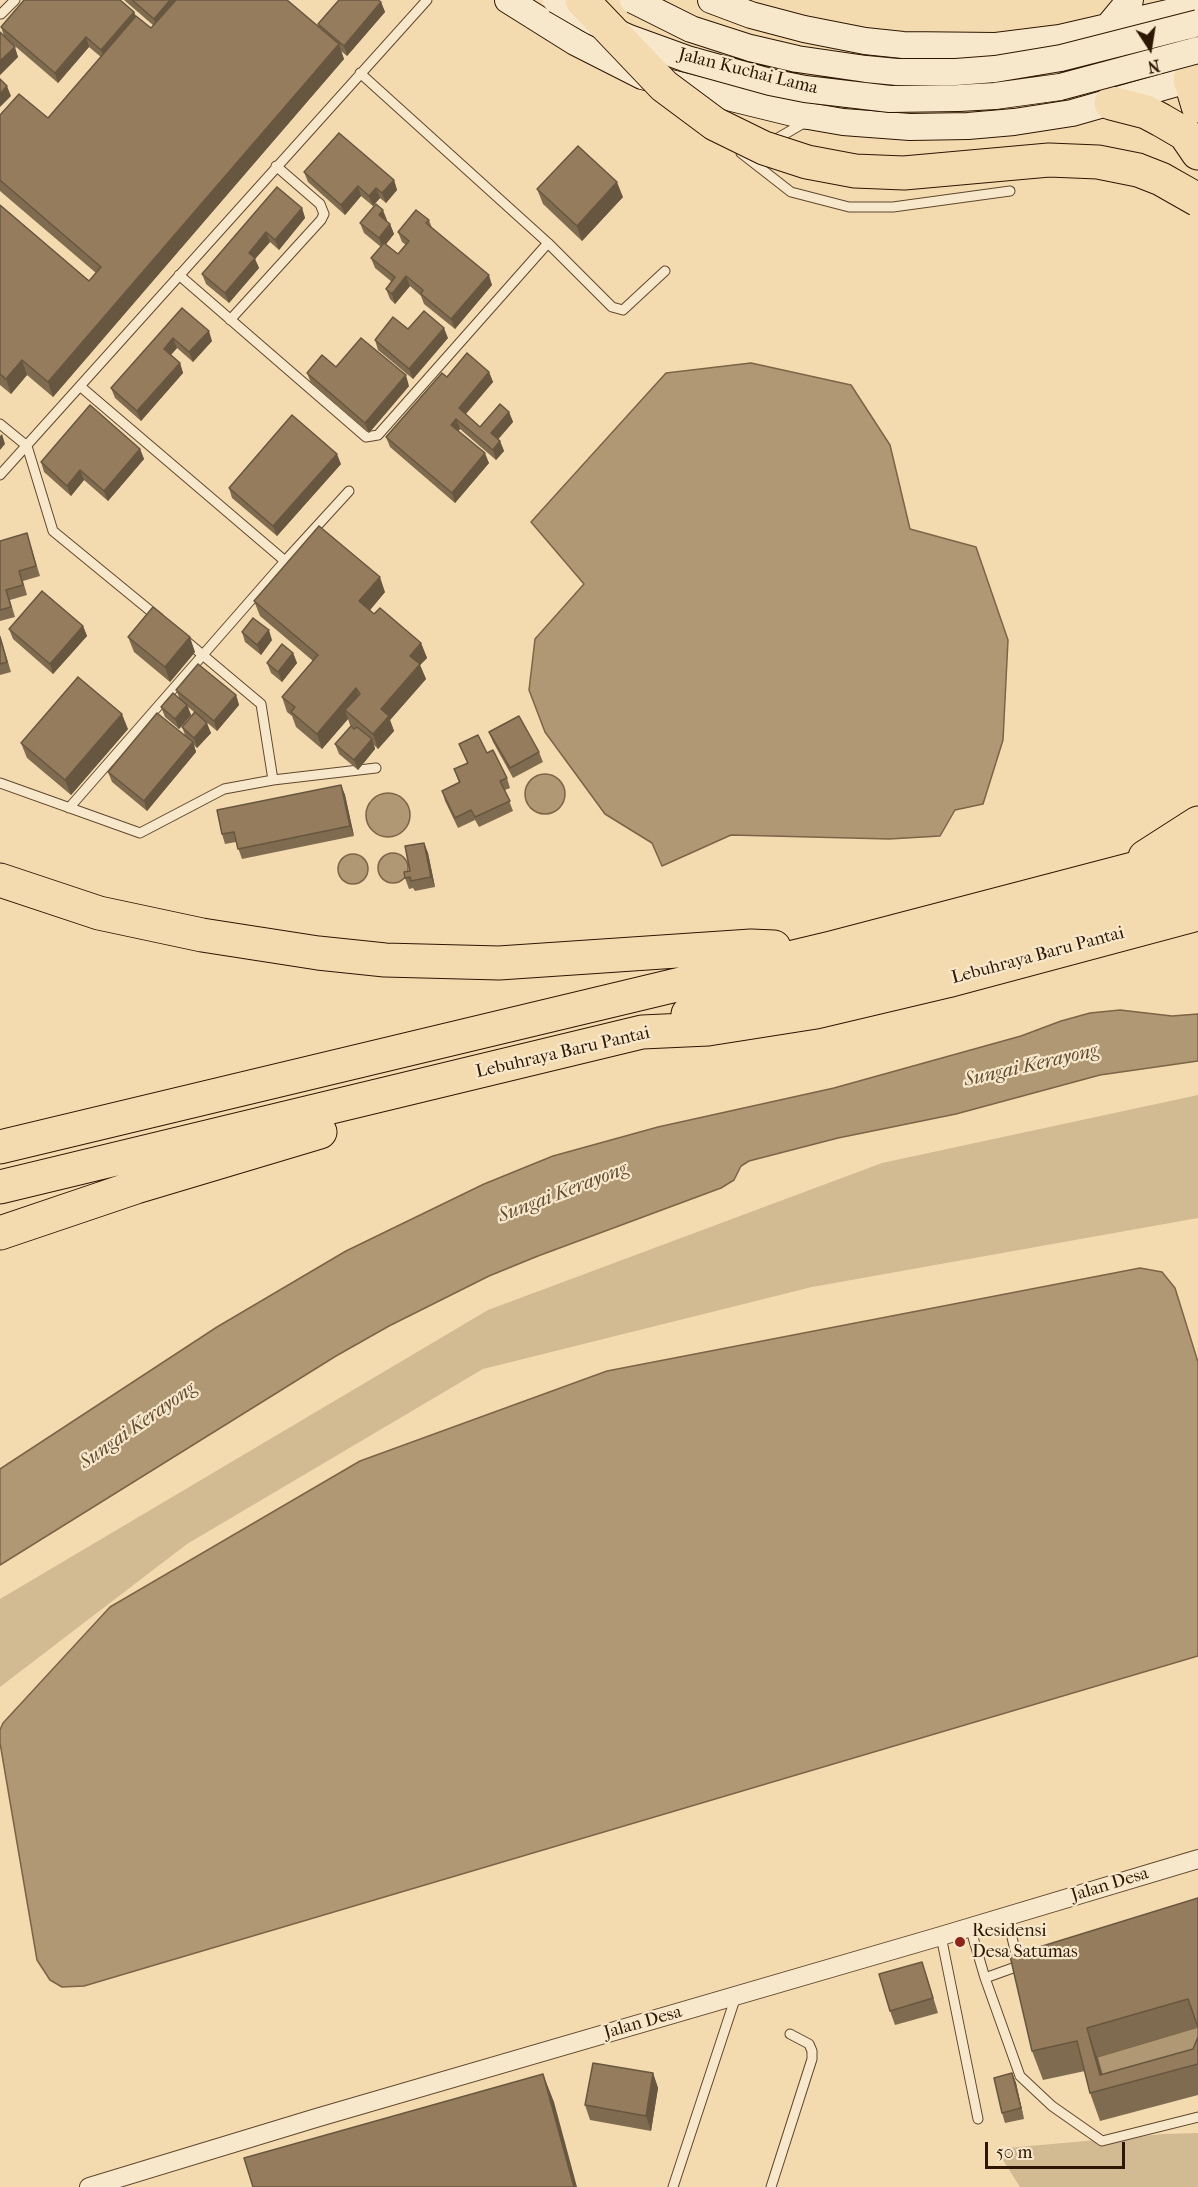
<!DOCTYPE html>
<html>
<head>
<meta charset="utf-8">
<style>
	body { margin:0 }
	#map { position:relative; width:1198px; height:2187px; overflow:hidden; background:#f4dbaf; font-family:"IM FELL French Canon",serif }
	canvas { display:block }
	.north { position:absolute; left:1120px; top:18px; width:60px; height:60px; -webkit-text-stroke:4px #f8e8cb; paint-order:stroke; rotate:168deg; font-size:16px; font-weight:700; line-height:24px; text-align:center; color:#2d1602 }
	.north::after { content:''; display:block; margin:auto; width:21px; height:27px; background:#2d1602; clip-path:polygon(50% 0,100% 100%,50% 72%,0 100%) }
	.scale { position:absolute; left:985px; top:2142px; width:140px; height:27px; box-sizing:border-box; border:3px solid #2d1602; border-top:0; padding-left:8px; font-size:18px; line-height:21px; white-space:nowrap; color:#2d1602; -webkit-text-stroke:4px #f8e8cb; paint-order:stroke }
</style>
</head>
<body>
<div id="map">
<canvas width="1198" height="2187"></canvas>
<div class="north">N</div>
<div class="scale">50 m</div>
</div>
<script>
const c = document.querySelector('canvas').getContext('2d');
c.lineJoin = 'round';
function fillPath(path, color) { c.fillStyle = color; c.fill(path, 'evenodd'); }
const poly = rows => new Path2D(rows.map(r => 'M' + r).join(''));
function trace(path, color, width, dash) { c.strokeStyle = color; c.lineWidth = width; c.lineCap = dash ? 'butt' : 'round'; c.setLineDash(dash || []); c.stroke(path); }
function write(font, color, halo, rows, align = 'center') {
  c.font = font + ' "IM FELL French Canon",serif'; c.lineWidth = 4.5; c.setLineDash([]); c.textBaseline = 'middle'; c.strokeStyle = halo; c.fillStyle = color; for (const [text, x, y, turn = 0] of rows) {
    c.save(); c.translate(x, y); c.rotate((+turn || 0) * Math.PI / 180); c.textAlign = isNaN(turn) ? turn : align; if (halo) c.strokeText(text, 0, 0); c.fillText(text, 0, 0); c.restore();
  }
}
fillPath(poly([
	[1198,1095,1198,1218,812,1287,483,1369,187,1544,0,1687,0,1599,488,1310,882,1163],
	[1198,2133,1198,2187,1020,2187,996,2149,1164,2134]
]), '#d2ba92');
const water = poly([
	[751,363,851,385,890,445,910,529,976,547,1008,640,1003,740,983,804,955,810,940,836,889,839,731,835,662,866,652,843,605,814,545,732,529,690,535,639,584,584,531,522,666,373,751,363],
	'525 794a20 20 0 1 1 40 0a20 20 0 1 1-40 0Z',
	'366 815a22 22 0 1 1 44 0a22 22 0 1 1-44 0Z',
	'378 868a15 15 0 1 1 30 0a15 15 0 1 1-30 0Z',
	'338 869a15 15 0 1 1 30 0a15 15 0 1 1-30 0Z',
	[1120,1010,1172,1016,1198,1014,1198,1061,1100,1075,956,1114,838,1138,749,1161,741,1166,734,1180,721,1188,538,1256,489,1276,389,1326,336,1356,0,1565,0,1469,217,1327,346,1251,484,1184,553,1156,658,1127,834,1088,1021,1036,1061,1021,1090,1013,1120,1010],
	[1140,1268,1162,1272,1175,1288,1198,1362,1198,1656,84,1986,62,1987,50,1980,37,1960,0,1743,0,1730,3,1723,110,1607,360,1461,607,1371,1140,1268],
	[1198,2027,1198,2079,1110,2103,1097,2057,1198,2027]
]);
fillPath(water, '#b09874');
trace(water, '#7c6446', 1.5);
const service = poly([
	[1,14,15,0],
	[360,73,548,243,612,307,623,310,665,271],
	[777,144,778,138,802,124,808,124],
	[741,153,791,192,849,207,893,207,1010,191],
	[179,275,366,437,378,435,548,243],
	[230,320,321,220,324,214,320,204,276,166],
	[81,387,285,561,349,491],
	[0,424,27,446,53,531,159,618],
	[0,475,427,0],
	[186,641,261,704,273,780],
	[0,783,140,833,224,789,273,780,376,768],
	[69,808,285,561],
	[1007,1916,1018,1963],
	[970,1927,985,1978],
	[941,1936,978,2119],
	[1024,1964,985,1978,1020,2076,1052,2106,1102,2141,1198,2117],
	[673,2187,736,1996],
	[771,2187,812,2059,812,2051,809,2044,790,2034]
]);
const minor = poly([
	[89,2187,316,2118,941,1936,1198,1859]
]);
const secondary = poly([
	[508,0,575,42,642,76,797,114,843,122,910,127,968,126,1014,122,1072,113,1198,77],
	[711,0,751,15,804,29,865,41,903,45,996,46,1060,38,1198,6],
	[1106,29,1130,0]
]);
const motorway = poly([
	[1190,79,1198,106],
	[1111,103,1146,112,1161,120,1185,134,1198,153],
	[1145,857,1198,823],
	[0,880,99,913,202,935,318,953,385,960,499,963,751,946,774,947],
	[688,1014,1198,884],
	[0,1147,831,948,1198,852],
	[0,1187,642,1032,708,1029,816,1012,947,981,1198,914],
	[0,1233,136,1187,320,1132]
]);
trace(service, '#5f472d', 11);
trace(minor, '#5f472d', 20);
trace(secondary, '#2d1602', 28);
trace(motorway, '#2d1602', 35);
trace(service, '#f8e8cb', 9);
trace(minor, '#f8e8cb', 18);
trace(secondary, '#f8e8cb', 26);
trace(motorway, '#f4dbaf', 33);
const secondaryBridge = poly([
	[556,0,594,22,629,38,687,59,770,82,805,89,890,99,959,98,995,96,1060,87,1198,50],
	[633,0,691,29,750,48,797,59,866,69,897,72,956,72,995,69,1061,58,1198,23]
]);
const motorwayBridge = poly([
	[582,0,664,86,715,124,764,148,807,162,855,171,904,173,1049,160,1098,162,1138,170,1161,179,1198,200]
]);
trace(secondaryBridge, '#2d1602', 28, []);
trace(motorwayBridge, '#2d1602', 35, []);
trace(secondaryBridge, '#f8e8cb', 26);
trace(motorwayBridge, '#f4dbaf', 33);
fillPath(poly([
	[124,0,287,0,319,27,318,24,381,2,385,12,347,56,341,51,344,59,53,397,27,375,11,394,0,385,0,205,89,281,96,273,0,191,0,115,48,118,101,57,89,47,58,83,9,41,18,57,0,75,0,32,4,36,1,27,134,12,136,16,151,28,154,26],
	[304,172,394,180,397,190,386,203,380,198,373,206,361,196,345,215,308,182],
	[537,189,623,197,582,241,543,204],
	[302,208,305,218,279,250,270,242,255,259,259,268,229,303,206,284,202,274],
	[387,220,386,221,390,224,394,234,386,244,398,254,406,245,402,242,398,232,429,220,432,228,492,285,455,329,424,304,421,296,410,286,395,304,390,299,386,289,392,282,375,268,371,258,381,247,364,233,360,223],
	[182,308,212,341,193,362,177,348,171,355,180,363,183,373,141,421,115,398,111,388],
	[408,329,448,338,413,379,378,350,375,340],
	[336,367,409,386,369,433,311,383,307,373],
	[489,372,493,382,466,414,480,427,509,412,513,422,498,439,500,441,504,451,496,460,460,429,458,431,489,463,455,503,390,447,386,437,447,377],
	[140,449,144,459,108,501,84,480,71,496,44,472,41,462],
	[341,464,277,536,232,498,229,488],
	[0,541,30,543,40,576,23,581,27,595,10,600,15,617,0,621],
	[385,592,370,610,374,614,421,643,427,658,420,665,426,679,390,720,394,731,378,749,374,745,375,749,358,770,339,754,335,744,355,729,350,725,348,719,322,749,296,727,292,716,287,712,282,697,313,661,260,616,254,601],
	[83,626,87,636,53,674,13,639,9,629],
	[242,632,272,640,261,655,245,642],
	[0,635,11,672,0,675],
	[128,637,195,652,170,682,134,652],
	[293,653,297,663,282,682,271,673,267,663],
	[176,690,236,695,239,705,217,731,204,720,211,733,197,748,194,745,196,752,147,811,112,782,108,772,185,735,182,727,194,712,188,707,191,715,179,729,165,717,161,707,179,697],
	[128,729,71,795,27,758,21,743],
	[489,732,539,752,543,762,513,778,493,742],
	[459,744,487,753,507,778,510,788,505,790,513,811,479,827,475,820,458,828,445,801,442,791,459,783,454,769,467,763],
	[341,785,345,795,354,836,242,859,236,842,225,844,222,834],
	[424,843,428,853,435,887,415,891,413,888,409,889,405,878],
	[1198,1898,1198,2027,1097,2057,1102,2074,1193,2049,1198,2037,1198,2095,1100,2121,1090,2093,1085,2071,1043,2080,1032,2051],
	[927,1977,938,2013,895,2025,890,2011],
	[653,2073,658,2088,651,2131,590,2120,585,2105],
	[1012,2073,1016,2083,1024,2119,1005,2123,1002,2113]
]), '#7f6b4f');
fillPath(poly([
	[170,0,183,0,157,29,154,19],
	[381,2,385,12,347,56,344,46],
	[134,12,138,22,105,60,101,50],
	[86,37,89,47,58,83,55,73],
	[339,44,344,59,53,397,48,382],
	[15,47,18,57,0,75,0,61],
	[7,86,11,96,0,107,0,94],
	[394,180,397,190,386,203,382,193],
	[617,182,623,197,582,241,577,226],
	[358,186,361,196,345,215,341,205],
	[376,188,380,198,373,206,369,196],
	[302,208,305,218,279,250,275,240],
	[383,210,387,220,383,225,379,215],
	[390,224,394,234,383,248,379,238],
	[266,232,270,242,255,259,259,268,229,303,225,293,249,253],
	[489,275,492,285,455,329,451,319],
	[406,276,410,286,395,304,392,294],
	[444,328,448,338,413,379,409,369],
	[209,331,212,341,193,362,189,352],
	[173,338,177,348,167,359,164,349],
	[22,360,27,375,11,394,6,379],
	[180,363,183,373,141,421,137,411],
	[489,372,493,382,462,418,459,408],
	[406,375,409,386,369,433,365,423],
	[509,412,513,422,495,443,491,433],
	[456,419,460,429,455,435,451,425],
	[2,434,5,444,0,450,0,436],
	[500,441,504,451,496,460,493,450],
	[140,449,144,459,108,501,104,491],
	[485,453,489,463,455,503,452,493],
	[337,454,341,464,277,536,273,526],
	[80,470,84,480,71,496,67,486],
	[380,577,385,592,365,616,359,601],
	[83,626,87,636,53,674,50,664],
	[269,630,272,640,261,655,257,645],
	[190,637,195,652,170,682,165,667],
	[421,643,427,658,420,665,426,679,390,720,394,731,378,749,373,734,381,709,410,656],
	[293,653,297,663,282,682,278,672],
	[356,688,361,703,345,710,348,719,322,749,317,734],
	[236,695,239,705,217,731,214,721],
	[187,705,191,715,179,729,175,719],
	[122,714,128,729,71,795,65,780],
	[207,723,211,733,197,748,194,738],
	[372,739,375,749,358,770,354,760],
	[193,742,196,752,147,811,144,801],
	[341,785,345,795,354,836,350,826],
	[424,843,428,853,435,887,431,877],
	[1087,2028,1097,2057,1106,2088,1100,2075],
	[653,2073,658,2088,651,2131,646,2116],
	[1012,2073,1016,2083,1024,2119,1021,2108],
	[543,2074,554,2102,577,2187,574,2187]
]), '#685740');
const building = poly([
	[24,0,120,0,134,12,101,50,86,37,55,73,1,27,24,0],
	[132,0,170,0,154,19,132,0],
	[176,0,287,0,339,44,48,382,22,360,6,379,0,374,0,205,89,281,101,267,0,180,0,115,19,94,48,118,136,16,151,28,176,0],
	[339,0,378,0,381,2,344,46,318,24,339,0],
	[0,32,15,47,0,61,0,32],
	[0,79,7,86,0,94,0,79],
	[339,133,394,180,382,193,376,188,369,196,358,186,341,205,304,172,339,133],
	[578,146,617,182,577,226,537,189,578,146],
	[277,187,302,208,275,240,266,232,249,253,255,258,225,293,202,274,277,187],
	[376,204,383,210,379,215,390,224,379,238,360,223,376,204],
	[416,210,429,220,426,223,489,275,451,319,421,294,423,290,406,276,392,294,386,289,395,277,371,258,384,243,398,254,409,241,398,232,416,210],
	[182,308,209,331,189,352,173,338,164,349,180,363,137,411,111,388,182,308],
	[424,311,444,328,409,369,375,340,393,317,408,329,424,311],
	[361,338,406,375,365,423,307,373,322,355,336,367,361,338],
	[467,353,489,372,459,408,480,427,500,404,509,412,491,433,500,441,493,450,456,419,451,425,485,453,452,493,386,437,442,373,447,377,467,353],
	[90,405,140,449,104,491,80,470,67,486,41,462,90,405],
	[292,415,337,454,273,526,229,488,292,415],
	[319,526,380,577,359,601,374,614,380,608,421,643,410,656,420,664,381,709,389,716,373,734,345,710,360,694,356,688,317,734,291,712,295,707,282,697,318,655,254,601,319,526],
	[27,533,36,566,19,571,23,585,6,590,11,607,0,610,0,541,27,533],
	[42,591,83,626,50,664,9,629,42,591],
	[153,607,190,637,165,667,128,637,153,607],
	[253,618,269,630,257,645,242,632,253,618],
	[0,637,7,662,0,664,0,637],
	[282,644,293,653,278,672,267,663,282,644],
	[198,664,236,695,214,721,176,690,198,664],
	[78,677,122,714,65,780,21,743,78,677],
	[173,693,187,705,175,719,161,707,173,693],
	[195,712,207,723,194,738,182,727,195,712],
	[157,713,193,742,144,801,108,772,157,713],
	[519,716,539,752,510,768,489,732,519,716],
	[351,726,354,729,357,727,372,739,354,760,335,744,351,726],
	[478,735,487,753,493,750,507,778,500,781,510,801,475,817,471,810,455,818,442,791,460,782,454,769,468,763,459,744,478,735],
	[341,785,350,826,238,849,234,832,222,834,217,810,341,785],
	[424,843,431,877,411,881,410,877,405,878,404,872,410,871,405,846,424,843],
	[1198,1898,1198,2027,1188,1999,1087,2028,1100,2075,1193,2049,1198,2037,1198,2064,1090,2093,1077,2041,1032,2051,1010,1956,1198,1898],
	[922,1962,933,1998,890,2011,879,1974,922,1962],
	[593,2063,653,2073,646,2116,585,2105,593,2063],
	[1012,2073,1021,2108,1002,2113,994,2078,1012,2073],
	[543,2074,574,2187,253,2187,244,2158,543,2074]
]);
fillPath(building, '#947c5c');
trace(building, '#685740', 1.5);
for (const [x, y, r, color] of [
	[960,1942,6,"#8f2418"]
]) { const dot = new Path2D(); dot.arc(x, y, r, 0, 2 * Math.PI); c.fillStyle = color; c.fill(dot); trace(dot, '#f8e8cb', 2); }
write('18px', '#2d1602', '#f8e8cb', [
	["Jalan Kuchai Lama",748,72,14],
	["Lebuhraya Baru Pantai",1038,956,-15],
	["Lebuhraya Baru Pantai",563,1053,-13],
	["Jalan Desa",1110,1885,-17],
	["Jalan Desa",643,2023,-16]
]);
write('18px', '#2d1602', '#f8e8cb', [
	["Residensi",972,1932],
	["Desa Satumas",972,1953]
], 'left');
write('italic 20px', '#614a30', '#f8e8cb', [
	["Sungai Kerayong",1031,1066,-13],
	["Sungai Kerayong",563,1193,-21],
	["Sungai Kerayong",138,1426,-35]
]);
</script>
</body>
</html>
